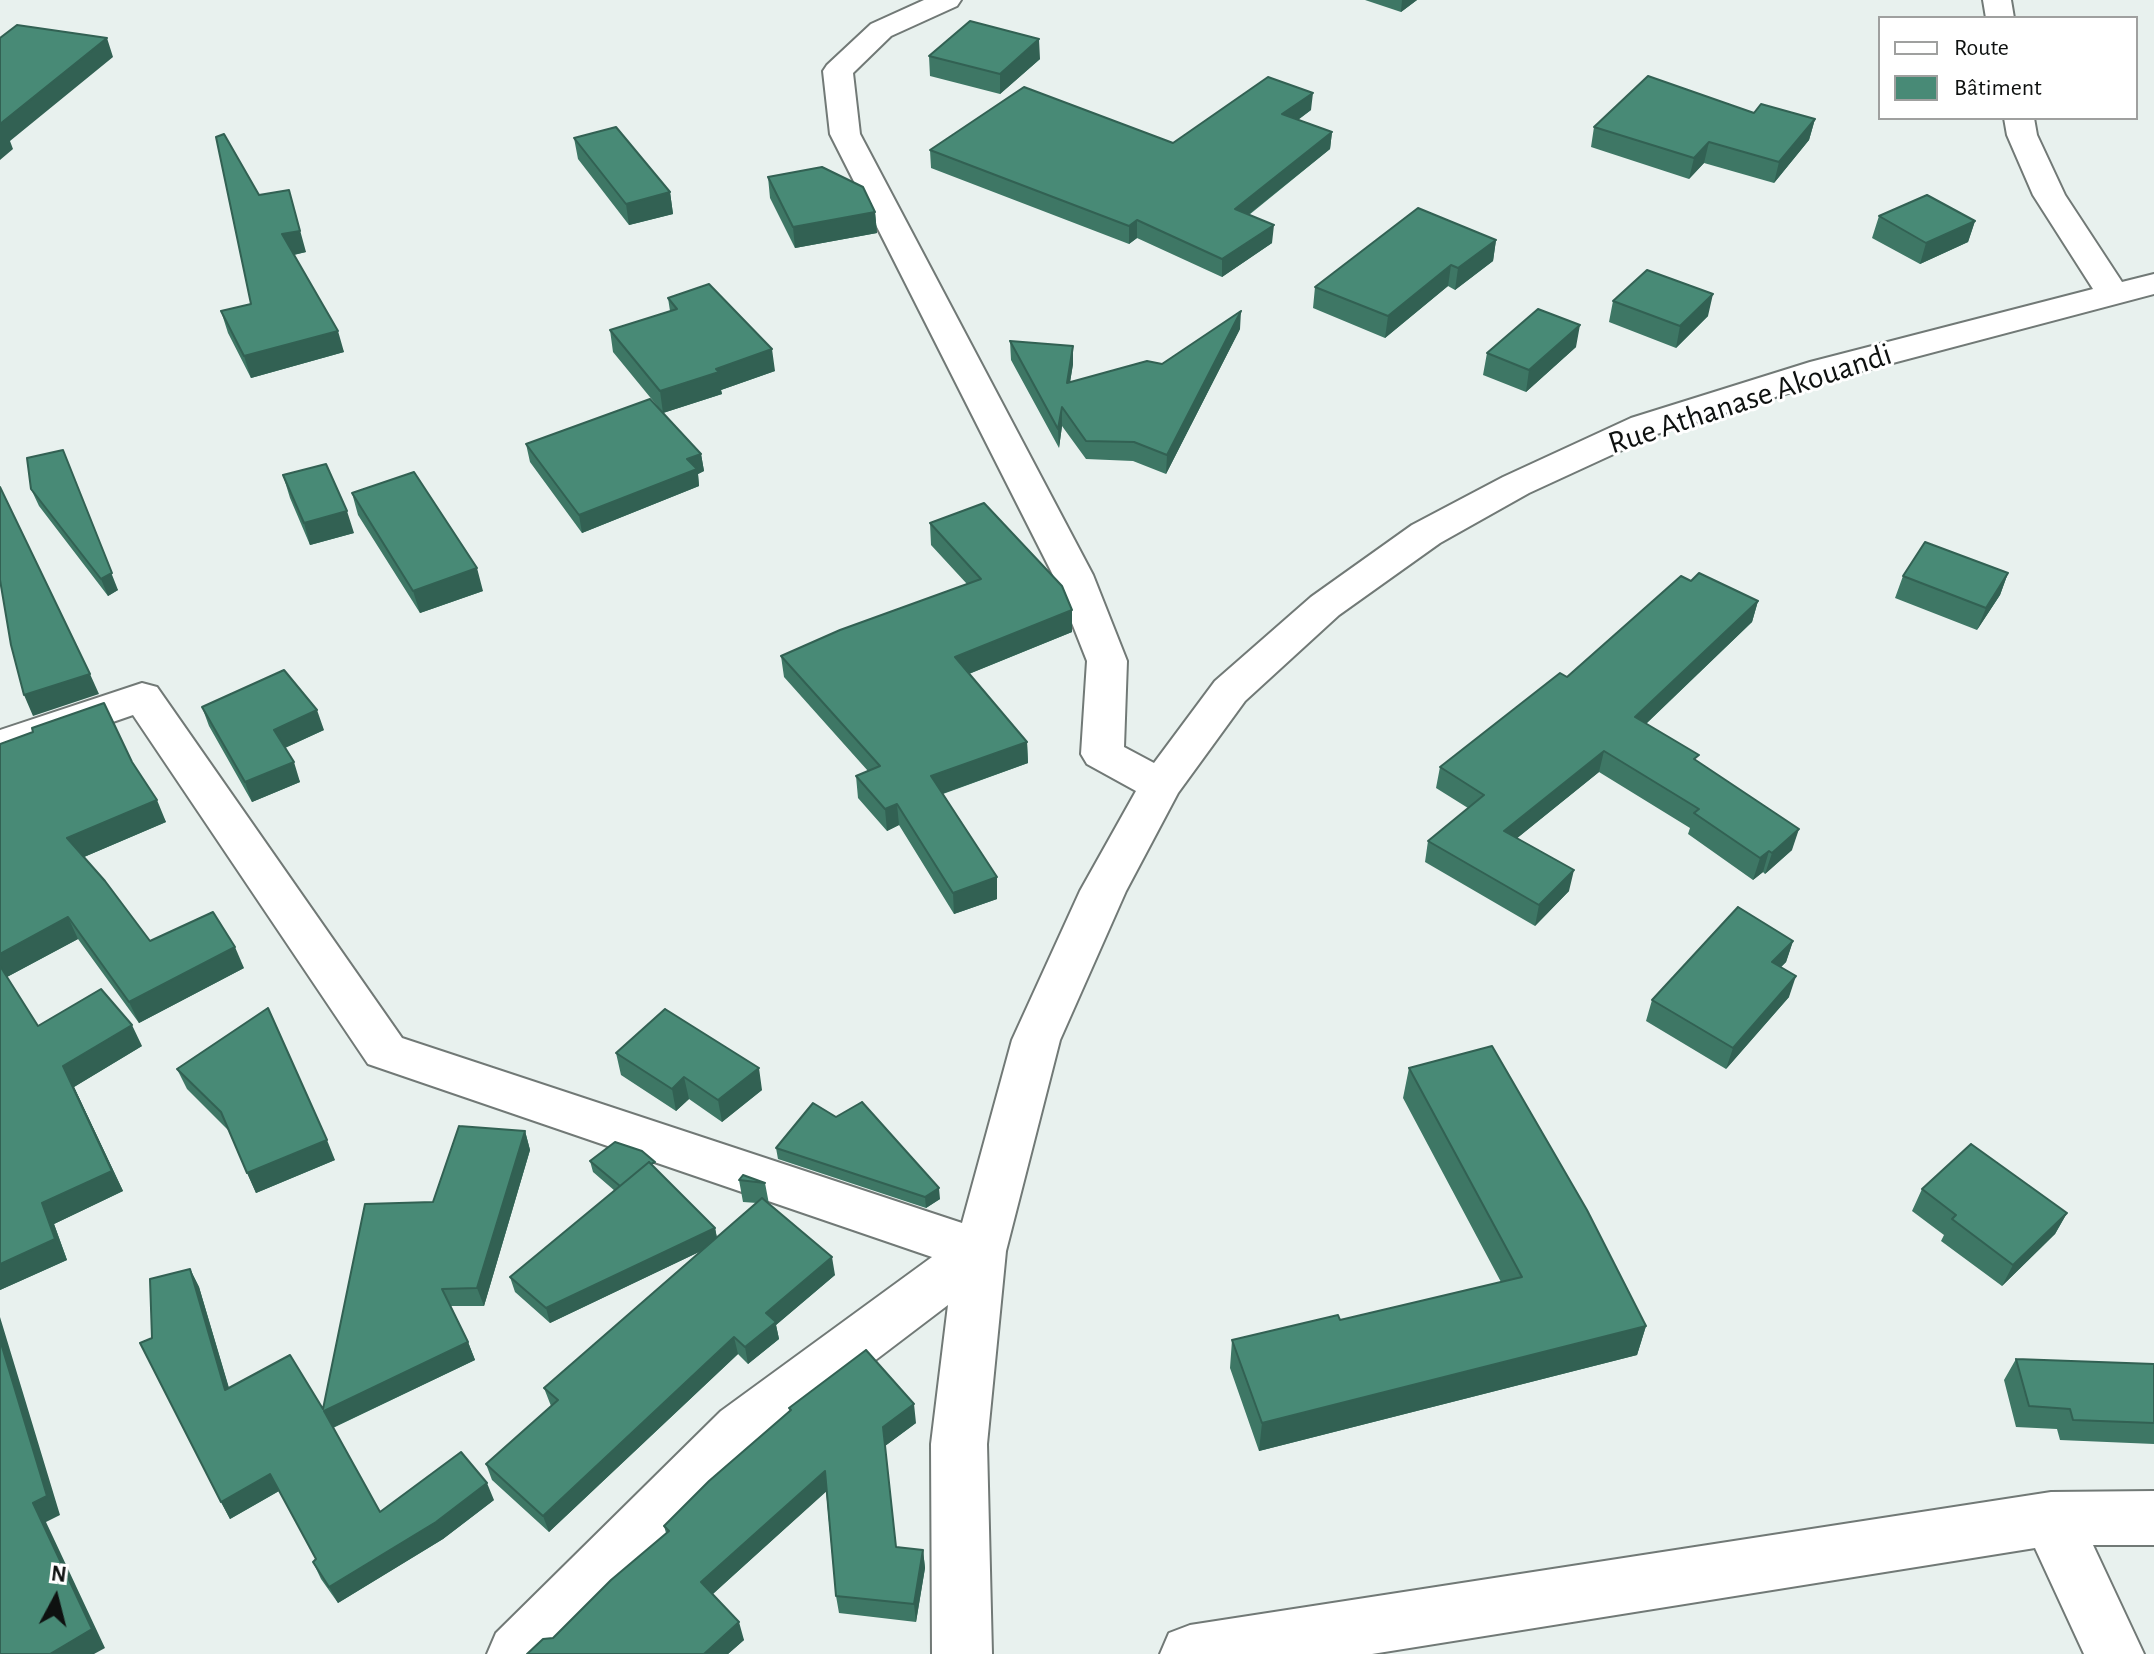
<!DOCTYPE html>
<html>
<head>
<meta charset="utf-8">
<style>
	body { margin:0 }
	#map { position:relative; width:2154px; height:1654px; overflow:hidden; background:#e8f1ee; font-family:"Alegreya Sans",sans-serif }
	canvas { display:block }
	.legend { position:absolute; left:1878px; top:16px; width:260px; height:104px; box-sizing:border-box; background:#fff; border:2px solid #9fa09f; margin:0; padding:10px 14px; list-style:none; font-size:24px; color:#0e1110 }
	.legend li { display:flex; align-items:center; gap:16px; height:40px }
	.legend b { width:40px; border:2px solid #9fa09f }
	.north { position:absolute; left:16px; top:1558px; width:80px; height:80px; -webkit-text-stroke:6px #fff; paint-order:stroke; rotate:7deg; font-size:22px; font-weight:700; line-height:32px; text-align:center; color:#0e1110 }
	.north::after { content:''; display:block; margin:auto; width:28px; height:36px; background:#0e1110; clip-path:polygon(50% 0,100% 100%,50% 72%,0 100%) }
</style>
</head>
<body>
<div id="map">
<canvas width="2154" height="1654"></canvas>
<ul class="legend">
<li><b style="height:10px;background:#fff"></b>Route</li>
<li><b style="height:22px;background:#488a76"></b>Bâtiment</li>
</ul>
<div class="north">N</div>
</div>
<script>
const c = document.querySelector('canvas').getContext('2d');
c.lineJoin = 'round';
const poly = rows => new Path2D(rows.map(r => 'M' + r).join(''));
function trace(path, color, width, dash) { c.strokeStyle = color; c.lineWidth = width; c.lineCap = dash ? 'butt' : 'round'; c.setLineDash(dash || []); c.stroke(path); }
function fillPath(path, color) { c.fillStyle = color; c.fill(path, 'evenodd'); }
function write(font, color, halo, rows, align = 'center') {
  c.font = font + ' "Alegreya Sans",sans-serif'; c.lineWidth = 6; c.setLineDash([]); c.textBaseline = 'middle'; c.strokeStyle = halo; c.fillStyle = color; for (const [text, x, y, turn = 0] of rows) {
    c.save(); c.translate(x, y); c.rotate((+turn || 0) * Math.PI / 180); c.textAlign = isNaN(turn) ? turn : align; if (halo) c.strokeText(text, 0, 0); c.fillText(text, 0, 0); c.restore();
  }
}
const minor = poly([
	[924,0,961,0,957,6,891,36,853,73,860,134,1093,575,1127,661,1124,747,1154,763,1215,681,1311,597,1412,525,1503,477,1631,418,1810,362,2093,289,2033,195,2007,135,2004,118,2034,118,2037,135,2065,195,2122,282,2154,274,2154,294,1836,378,1657,434,1529,493,1440,543,1339,615,1245,701,1178,793,1126,891,1060,1040,1006,1251,987,1444,992,1654,932,1654,931,1444,948,1305,761,1447,558,1654,487,1654,496,1633,721,1411,932,1257,368,1064,133,715,0,761,0,730,142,683,157,687,402,1038,962,1223,1012,1040,1080,891,1136,791,1087,764,1081,754,1087,661,1053,575,830,134,823,71,827,65,871,24,924,0],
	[1983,0,2011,0,2014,18,1986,18,1983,0],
	[2154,1491,2154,1545,2093,1545,2144,1654,2084,1654,2035,1548,1372,1654,1160,1654,1169,1633,1190,1625,2051,1492,2154,1491]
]);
trace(minor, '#717976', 4);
fillPath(minor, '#fff');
fillPath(poly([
	[1365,0,1417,0,1401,12],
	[929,56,1040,59,1000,94,930,76],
	[1311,110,1298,120,1332,132,1330,149,1249,215,1272,243,1222,277,1137,238,1129,244,931,168,930,150,1173,143],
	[1754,113,1815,119,1809,140,1774,183,1704,163,1689,179,1591,147,1594,127],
	[574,138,670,192,673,214,629,225,578,159],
	[768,177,875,212,877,233,795,248,770,198],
	[259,195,306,252,294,255,344,352,251,378,228,333,221,311,251,304],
	[1879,216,1975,221,1968,242,1920,264,1872,238],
	[1496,240,1493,261,1455,290,1448,286,1385,338,1313,308,1315,287],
	[668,298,775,371,721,390,722,394,663,413,613,352,610,330,670,311],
	[1613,301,1708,316,1676,348,1609,322],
	[1240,329,1166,474,1133,461,1086,459,1062,426,1059,448,1011,360,1010,341,1073,346,1073,364,1070,382,1162,364],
	[1576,347,1526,392,1483,375,1487,353],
	[526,444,701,454,704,471,698,474,699,486,582,533,530,462],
	[283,475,354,533,310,545,290,498],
	[31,489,118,590,108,596,39,506],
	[352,493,483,591,420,613,358,515],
	[930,523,1072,610,1072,632,969,674,1027,742,1028,763,943,794,997,899,954,914,899,825,887,831,858,798,856,776,868,771,784,677,781,656,967,584,931,545],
	[2008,573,2000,595,1977,630,1895,598,1903,576],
	[1691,581,1758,601,1752,622,1646,724,1698,762,1792,850,1765,874,1763,872,1753,880,1688,834,1690,828,1599,772,1517,838,1569,891,1535,926,1425,862,1428,841,1468,808,1436,788,1440,767,1567,677],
	[202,707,324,730,285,748,300,782,252,802,209,726],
	[0,744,132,762,166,822,84,857,150,941,244,968,139,1023,78,939,7,977,38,1026,142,1046,74,1087,123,1191,54,1224,67,1260,0,1290],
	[1793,941,1786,962,1781,967,1789,997,1726,1069,1646,1021,1652,1000],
	[616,1053,762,1090,722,1122,689,1099,676,1111,621,1075],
	[1409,1068,1646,1326,1637,1355,1259,1451,1230,1368,1232,1340,1340,1320,1501,1282,1403,1098],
	[177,1069,335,1160,256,1193,229,1131,187,1089],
	[525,1131,530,1150,484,1306,451,1306,468,1342,475,1360,333,1428,380,1512,494,1500,443,1539,338,1603,321,1579,313,1562,316,1559,279,1491,230,1519,221,1502,152,1338,190,1269,199,1287,229,1389,323,1409],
	[776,1148,940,1199,926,1208,778,1159],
	[590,1161,657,1170,715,1228,717,1238,757,1203,743,1202,739,1180,765,1183,769,1204,835,1275,776,1325,779,1339,748,1364,738,1354,549,1532,492,1480,486,1464,551,1406,544,1388,703,1250,550,1323,515,1292,510,1277,615,1191,593,1172],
	[1922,1189,2067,1213,2055,1234,2002,1286,1941,1241,1944,1235,1912,1211],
	[2016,1359,2154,1364,2154,1444,2060,1440,2057,1429,2016,1427,2004,1380],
	[789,1408,916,1423,885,1446,896,1547,923,1550,925,1568,916,1622,839,1613,836,1596,826,1491,713,1594,744,1640,728,1654,527,1654,553,1638,666,1533,664,1526,790,1411]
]), '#3e7765');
fillPath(poly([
	[1402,0,1417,0,1401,12],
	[107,38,113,57,10,141,13,149,0,160,0,124],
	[1039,39,1040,59,1000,94,1000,74],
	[1313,93,1311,110,1281,132,1282,114],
	[1815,119,1809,140,1774,183,1779,162],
	[1332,132,1330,149,1234,226,1235,209],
	[1709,142,1704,163,1689,179,1694,158],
	[289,190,306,252,288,256,282,234],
	[670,192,673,214,629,225,626,204],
	[875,212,877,233,795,248,793,227],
	[1137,220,1137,238,1129,244,1129,226],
	[1975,221,1968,242,1920,264,1926,243],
	[1274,225,1272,243,1222,277,1222,259],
	[1496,240,1493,261,1455,290,1458,268],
	[1451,265,1448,286,1385,338,1388,316],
	[1713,294,1708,316,1676,348,1680,326],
	[1241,311,1240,329,1166,474,1167,455],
	[1580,325,1576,347,1526,392,1529,370],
	[338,331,344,352,251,378,244,356],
	[1073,346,1073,364,1067,401,1067,383],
	[772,349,775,371,721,390,722,394,663,413,660,391,716,369],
	[1062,407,1062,426,1059,448,1058,429],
	[63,450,118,590,108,596,101,579],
	[701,454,704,471,698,474,699,486,582,533,579,515,687,459],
	[347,511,354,533,310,545,304,523],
	[477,568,483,591,420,613,413,591],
	[2008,573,2000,595,1977,630,1986,608],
	[1758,601,1752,622,1630,739,1635,717],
	[1072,610,1072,632,956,679,955,657],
	[90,674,99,694,33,716,24,695],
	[317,710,324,730,280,750,274,730],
	[1027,742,1028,763,933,797,931,776],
	[1604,751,1599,772,1500,852,1504,831],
	[294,762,300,782,252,802,245,782],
	[157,800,166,822,77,860,67,838],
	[897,804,899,825,887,831,885,809],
	[1799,829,1792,850,1765,874,1772,853],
	[1769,851,1763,872,1753,880,1760,858],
	[1574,870,1569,891,1535,926,1539,905],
	[997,877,997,899,954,914,953,893],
	[68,917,78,939,5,978,0,968,0,954],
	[1793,941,1786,962,1765,983,1772,962],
	[235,947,244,968,139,1023,129,1002],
	[1796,976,1789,997,1726,1069,1733,1048],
	[132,1025,142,1046,74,1087,123,1191,54,1224,67,1260,0,1290,0,1264,63,1066],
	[759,1068,762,1090,722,1122,718,1100],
	[684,1077,689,1099,676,1111,672,1089],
	[525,1131,530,1150,484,1306,477,1288],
	[327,1140,335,1160,256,1193,247,1173],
	[939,1188,940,1199,926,1208,925,1197],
	[2067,1213,2055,1234,2002,1286,2013,1265],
	[715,1228,718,1243,550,1323,546,1308],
	[832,1257,835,1275,776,1325,779,1339,748,1364,745,1347,766,1313],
	[190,1269,199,1287,235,1408,225,1390],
	[0,1317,60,1515,46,1522,105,1648,94,1654,50,1654,33,1503,0,1340],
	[1646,1326,1637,1355,1259,1451,1262,1423],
	[734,1337,738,1354,549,1532,543,1516],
	[468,1342,475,1360,332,1428,324,1411],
	[914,1404,916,1423,885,1446,883,1427],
	[825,1471,828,1490,706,1600,701,1582],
	[270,1474,279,1491,230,1519,221,1502],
	[487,1483,494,1500,443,1539,338,1603,329,1587],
	[923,1550,925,1568,916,1622,914,1604],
	[739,1622,744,1640,728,1654,704,1654]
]), '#326153');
const building = poly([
	[970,21,1039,39,1000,74,929,56,970,21],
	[17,25,107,38,0,124,0,38,17,25],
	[1648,76,1754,113,1761,104,1815,119,1779,162,1709,142,1694,158,1594,127,1648,76],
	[1268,77,1313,93,1282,114,1332,132,1235,209,1274,225,1222,259,1137,220,1129,226,930,150,1024,87,1173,143,1268,77],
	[616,127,670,192,626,204,574,138,616,127],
	[224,134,259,195,289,190,300,231,282,234,338,331,244,356,221,311,251,304,216,137,224,134],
	[822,167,863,187,875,212,793,227,768,177,822,167],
	[1927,195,1975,221,1926,243,1879,216,1927,195],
	[1418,208,1496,240,1458,268,1451,265,1388,316,1315,287,1418,208],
	[1647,270,1713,294,1680,326,1613,301,1647,270],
	[709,284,772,349,716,369,719,372,660,391,610,330,677,309,668,298,709,284],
	[1538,309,1580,325,1529,370,1487,353,1538,309],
	[1241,311,1167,455,1134,442,1086,441,1062,407,1058,429,1010,341,1073,346,1067,383,1147,361,1162,364,1241,311],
	[650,399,701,454,687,459,697,469,579,515,526,444,650,399],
	[63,450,112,573,101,579,31,489,27,458,63,450],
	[326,464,347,511,304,523,283,475,326,464],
	[414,472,477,568,413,591,352,493,414,472],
	[0,487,90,674,24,695,11,645,0,580,0,487],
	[984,503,1062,586,1072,610,955,657,1027,742,931,776,997,877,953,893,897,804,885,809,856,776,880,766,781,656,840,630,981,579,930,523,984,503],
	[1925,542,2008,573,1986,608,1903,576,1925,542],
	[1699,573,1758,601,1635,717,1699,755,1694,759,1799,829,1772,853,1769,851,1760,858,1694,813,1699,809,1604,751,1504,831,1574,870,1539,905,1428,841,1484,795,1440,767,1560,673,1567,677,1681,576,1691,581,1699,573],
	[284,670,317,710,274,730,294,762,245,782,202,707,284,670],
	[104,703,132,762,157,800,67,838,105,881,150,941,213,912,235,947,129,1002,68,917,0,954,0,744,33,732,32,728,104,703],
	[1738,907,1793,941,1772,962,1796,976,1733,1048,1652,1000,1738,907],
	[0,966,38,1026,101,989,132,1025,63,1066,112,1171,42,1203,55,1239,0,1264,0,966],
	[268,1008,327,1140,247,1173,221,1112,177,1069,268,1008],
	[665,1009,759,1068,718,1100,684,1077,672,1089,616,1053,665,1009],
	[1492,1046,1587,1210,1646,1326,1262,1423,1232,1340,1338,1315,1340,1320,1522,1277,1409,1068,1492,1046],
	[862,1102,939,1188,925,1197,776,1148,813,1103,836,1117,862,1102],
	[459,1126,525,1131,477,1288,442,1289,468,1342,324,1411,380,1512,461,1452,487,1483,436,1522,329,1587,313,1562,316,1559,270,1474,221,1502,140,1343,152,1338,150,1279,190,1269,225,1390,290,1355,323,1409,365,1204,433,1202,459,1126],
	[615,1142,642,1151,655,1162,651,1164,649,1162,620,1186,590,1161,615,1142],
	[1971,1144,2067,1213,2013,1265,1952,1219,1956,1215,1922,1189,1971,1144],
	[649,1162,715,1228,546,1308,510,1277,649,1162],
	[743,1175,765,1183,739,1180,743,1175],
	[762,1198,832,1257,766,1313,776,1322,745,1347,734,1337,543,1516,486,1464,558,1400,544,1388,762,1198],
	[0,1340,47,1496,33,1503,92,1629,50,1654,0,1654,0,1340],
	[866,1350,914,1404,883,1427,896,1547,923,1550,914,1604,836,1596,825,1471,701,1582,739,1622,704,1654,527,1654,543,1639,553,1638,611,1580,669,1531,664,1526,709,1481,791,1410,789,1408,866,1350],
	[2016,1359,2154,1364,2154,1423,2073,1420,2070,1409,2029,1406,2016,1359]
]);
fillPath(building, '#488a76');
trace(building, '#326153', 2);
write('32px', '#0e1110', '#fff', [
	["Rue Athanase Akouandi",1750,399,-18]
]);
</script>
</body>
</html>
